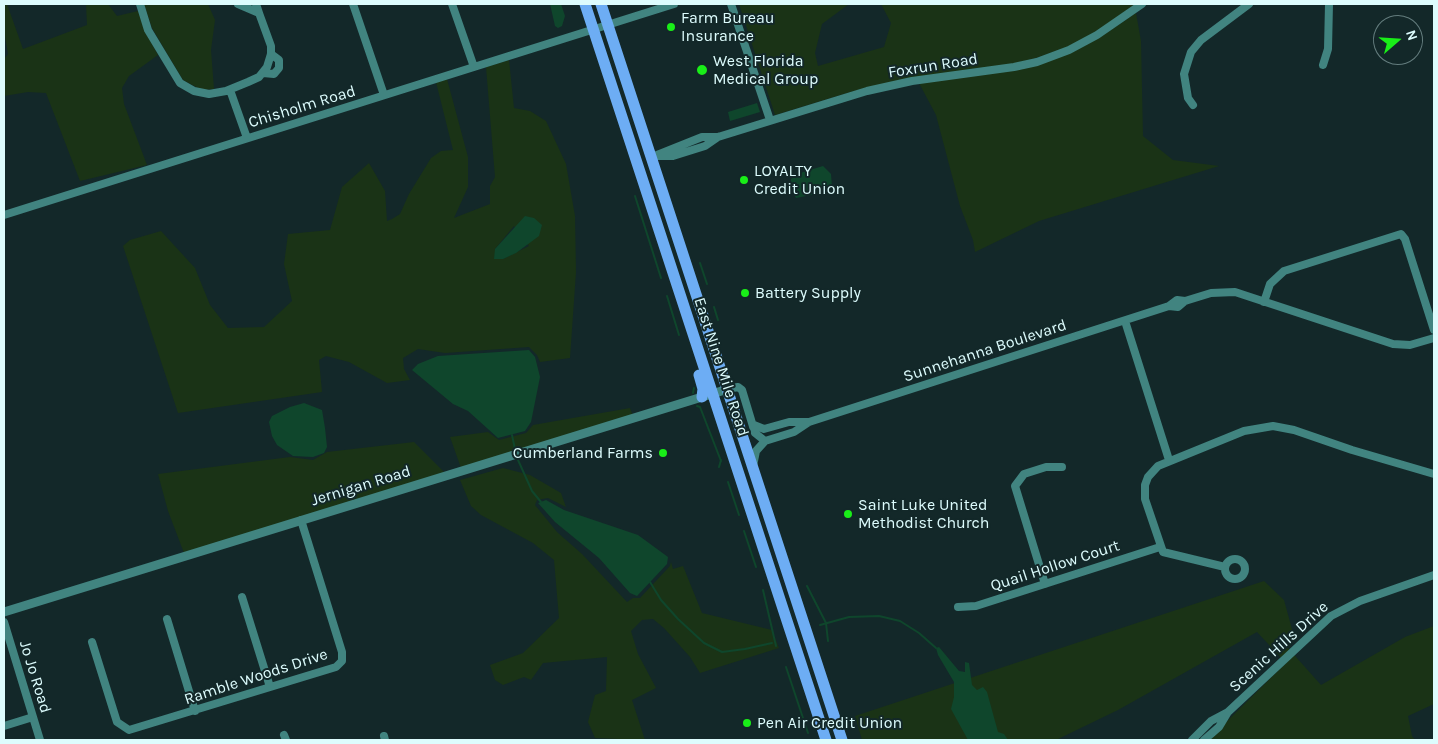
<!DOCTYPE html>
<html>
<head>
<meta charset="utf-8">
<style>
	body { margin:0 }
	#map { position:relative; width:1438px; height:744px; overflow:hidden; background:#132829; font-family:Karla,sans-serif }
	canvas { display:block }
	.frame { position:absolute; inset:0; border:5px solid #ddfcfd; pointer-events:none }
	.north { position:absolute; left:1373px; top:15px; width:50px; height:50px; box-sizing:border-box; background:#132829; border:1px solid #647d7e; border-radius:50%; rotate:71deg; font-size:14px; font-weight:700; line-height:20px; text-align:center; color:#ddfcfd }
	.north::after { content:''; display:block; margin:auto; width:18px; height:22px; background:#19ee18; clip-path:polygon(50% 0,100% 100%,50% 72%,0 100%) }
</style>
</head>
<body>
<div id="map">
<canvas width="1438" height="744"></canvas>
<div class="frame"></div>
<div class="north">N</div>
</div>
<script>
const c = document.querySelector('canvas').getContext('2d');
c.lineJoin = 'round';
function fillPath(path, color) { c.fillStyle = color; c.fill(path, 'evenodd'); }
const poly = rows => new Path2D(rows.map(r => 'M' + r).join(''));
function trace(path, color, width, dash) { c.strokeStyle = color; c.lineWidth = width; c.lineCap = dash ? 'butt' : 'round'; c.setLineDash(dash || []); c.stroke(path); }
function write(font, color, halo, rows, align = 'center') {
  c.font = font + ' Karla,sans-serif'; c.lineWidth = 4; c.setLineDash([]); c.textBaseline = 'middle'; c.strokeStyle = halo; c.fillStyle = color; for (const [text, x, y, turn = 0] of rows) {
    c.save(); c.translate(x, y); c.rotate((+turn || 0) * Math.PI / 180); c.textAlign = isNaN(turn) ? turn : align; if (halo) c.strokeText(text, 0, 0); c.fillText(text, 0, 0); c.restore();
  }
}
fillPath(poly([
	[4,4,7,4,23,49,87,25,86,4,108,4,117,16,138,11,145,31,158,55,129,76,122,88,124,104,147,165,80,181,46,93,28,92,4,96,4,59,8,54,4,31],
	[144,4,208,4,215,20,211,50,214,89,202,90,183,80,152,28],
	[739,4,849,4,822,24,815,53,818,66,884,47,891,23,881,4,1135,5,1095,33,1067,47,1036,58,1014,64,911,78,847,93,775,115],
	[1136,13,1141,41,1143,136,1173,160,1219,166,1039,221,975,252,973,240,960,206,936,115,919,83,994,73,1099,38],
	[509,60,514,108,530,111,546,121,566,164,575,216,576,272,570,358,540,362,537,355,529,347,445,353,418,349,403,358,404,369,410,380,387,383,349,362,326,356,319,360,322,392,178,413,123,246,130,240,161,231,195,268,210,305,228,328,264,327,292,301,284,264,288,234,330,230,342,187,369,163,385,191,387,221,392,219,400,214,409,194,431,158,441,151,453,150,436,82,447,79,468,157,468,187,454,218,490,204,490,186,495,177,486,67],
	[514,226,529,246,503,259,495,249],
	[630,408,633,416,461,468,450,437,488,432,499,440,526,433,533,425],
	[414,442,445,473,184,553,168,511,158,474,290,457,313,460,327,452],
	[503,468,530,475,561,493,566,507,548,498,537,500,535,505,557,532,582,554,627,602,633,598,640,598,670,566,671,562,673,569,683,566,702,613,772,630,779,648,700,673,690,657,664,628,653,619,642,620,631,631,638,654,656,688,632,700,645,740,595,738,588,722,595,695,606,691,607,657,543,663,531,680,524,677,503,685,495,680,490,665,523,653,559,618,554,560,533,543,481,515,471,506,460,480],
	[1264,581,1284,600,1295,640,1288,648,1321,685,1405,637,1434,626,1434,704,1408,716,1412,736,1415,740,1208,740,1286,663,1257,632,1118,710,1056,740,862,740,855,716]
]), '#1a3316');
fillPath(poly([
	[550,4,561,4,565,16,562,26,558,28,555,26],
	[757,103,760,112,730,121,728,112],
	[823,166,831,174,832,187,827,192,796,198,790,187,791,179,800,173],
	[525,216,534,218,542,225,539,236,516,253,503,259,494,259,495,249],
	[529,350,535,357,540,377,531,422,525,431,498,438,468,411,453,404,412,370,418,364,438,356],
	[304,403,322,410,325,428,327,447,324,453,313,457,293,456,277,445,272,436,269,422,272,416,290,407],
	[546,500,564,510,638,535,668,557,667,564,637,596,630,593,599,558,555,522,538,503],
	[939,647,959,671,965,672,965,662,969,663,972,685,977,690,983,687,987,692,998,732,1004,734,1008,740,968,740,951,709,954,697,954,682,938,655,936,648]
]), '#0f462c');
trace(poly([
	[635,196,661,278],
	[700,263,707,284],
	[667,296,679,335],
	[714,307,718,320],
	[693,393,694,388],
	[697,406,700,407,721,461],
	[512,435,515,449],
	[518,460,532,491,541,502],
	[719,467,721,460],
	[728,482,739,515],
	[744,531,756,567],
	[650,582,661,600,678,619,704,643,722,652,745,649,772,643],
	[807,586,826,623,828,641],
	[763,590,776,646],
	[820,625,849,617,879,616,900,621,919,633,936,648],
	[786,667,808,733]
]), '#0f462c', 2);
trace(poly([
	[140,4,148,30,180,83,194,91,209,94,226,91,248,82,259,77,267,67,271,54,271,46,259,13],
	[238,4,259,13,256,4],
	[353,4,384,95],
	[452,4,474,67],
	[731,4,770,120],
	[1323,65,1328,49,1329,4],
	[263,73,274,74,279,68,279,60,271,54],
	[230,90,247,138],
	[1193,105,1188,98,1184,74,1191,52,1201,40,1249,4],
	[656,156,673,156,705,146,718,137],
	[652,157,702,137,718,137,867,91,912,81,1014,67,1037,62,1069,50,1097,35,1142,4],
	[4,215,674,4],
	[1185,301,1177,300,1169,306,1178,307,1185,301,1211,293,1235,292,1393,344,1410,345,1434,338],
	[1264,302,1270,284,1284,271,1401,234,1405,239,1434,330],
	[1125,321,1169,460],
	[728,389,738,387,742,390,755,433,765,441,794,432,809,422,1169,306],
	[754,425,764,429,789,422,809,422],
	[753,466,756,451,765,441],
	'1225 569a10 10 0 1 1 20 0a10 10 0 1 1-20 0Z',
	[1225,567,1163,552,1145,499,1145,485,1148,477,1158,466,1244,431,1273,426,1294,430,1352,450,1434,474],
	[1045,584,1015,486,1024,474,1046,467,1062,467],
	[242,597,270,687],
	[958,607,976,606,1160,547],
	[167,619,195,711],
	[4,622,40,740],
	[92,642,117,722,129,730,336,667,342,661,342,652,301,520],
	[4,726,33,717],
	[284,735,286,740],
	[384,736,385,740],
	[1192,740,1211,721,1228,712],
	[1204,740,1219,727,1228,712,1331,616,1360,601,1434,575]
]), '#418480', 8);
trace(poly([
	[4,612,728,389]
]), '#418480', 9);
trace(poly([
	[585,4,826,740],
	[601,4,842,740],
	[699,375,703,389,702,397]
]), '#6dadf4', 11);
for (const [x, y, r, color] of [
	[671,27,5,"#19ee18"],
	[702,70,6,"#19ee18"],
	[744,180,5,"#19ee18"],
	[745,293,5,"#19ee18"],
	[663,453,5,"#19ee18"],
	[848,514,5,"#19ee18"],
	[747,723,5,"#19ee18"]
]) { const dot = new Path2D(); dot.arc(x, y, r, 0, 2 * Math.PI); c.fillStyle = color; c.fill(dot); trace(dot, '#132829', 2); }
write('16px', '#ddfcfd', '#132829', [
	["Farm Bureau",681,18],
	["Insurance",681,36],
	["West Florida",713,61],
	["Medical Group",713,79],
	["LOYALTY",754,171],
	["Credit Union",754,189],
	["Battery Supply",755,293],
	["Cumberland Farms",653,453,"right"],
	["Saint Luke United",858,505],
	["Methodist Church",858,523],
	["Pen Air Credit Union",757,723]
], 'left');
write('16px', '#ddfcfd', '#132829', [
	["Foxrun Road",933,66,-9],
	["Chisholm Road",302,107,-17],
	["Sunnehanna Boulevard",985,351,-18],
	["East Nine Mile Road",721,367,72],
	["Jernigan Road",361,486,-17],
	["Quail Hollow Court",1055,566,-18],
	["Scenic Hills Drive",1279,647,-42],
	["Jo Jo Road",35,677,73],
	["Ramble Woods Drive",256,677,-18]
]);
</script>
</body>
</html>
